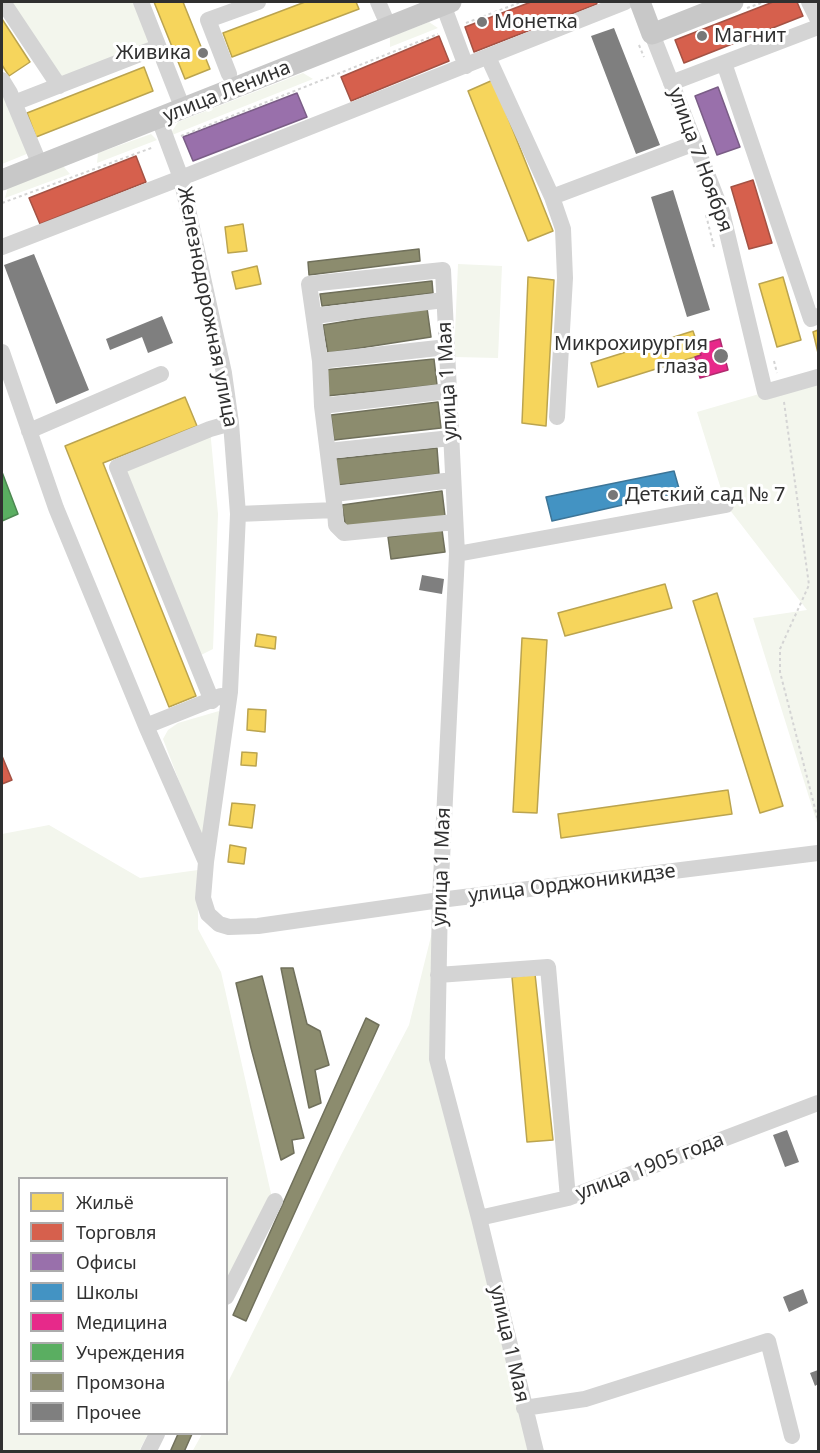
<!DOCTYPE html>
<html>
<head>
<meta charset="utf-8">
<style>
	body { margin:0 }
	#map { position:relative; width:820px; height:1453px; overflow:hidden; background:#fff; font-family:"Noto Sans",sans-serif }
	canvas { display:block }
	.frame { position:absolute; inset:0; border:3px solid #303030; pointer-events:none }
	.legend { position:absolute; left:18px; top:1177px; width:210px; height:258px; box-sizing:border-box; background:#fff; border:2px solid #acacac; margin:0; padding:8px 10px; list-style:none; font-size:18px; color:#303030 }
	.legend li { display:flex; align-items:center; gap:12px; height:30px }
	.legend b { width:30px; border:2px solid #acacac }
</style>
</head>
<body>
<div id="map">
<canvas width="820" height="1453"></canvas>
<div class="frame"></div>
<ul class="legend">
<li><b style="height:16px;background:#f6d55c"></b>Жильё</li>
<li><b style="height:16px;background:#d6604d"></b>Торговля</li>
<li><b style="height:16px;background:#9970ab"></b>Офисы</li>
<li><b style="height:16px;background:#4393c3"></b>Школы</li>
<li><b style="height:16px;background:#e7298a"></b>Медицина</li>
<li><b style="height:16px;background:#5aae61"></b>Учреждения</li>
<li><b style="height:16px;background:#8c8c6e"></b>Промзона</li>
<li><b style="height:16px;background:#7f7f7f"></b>Прочее</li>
</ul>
</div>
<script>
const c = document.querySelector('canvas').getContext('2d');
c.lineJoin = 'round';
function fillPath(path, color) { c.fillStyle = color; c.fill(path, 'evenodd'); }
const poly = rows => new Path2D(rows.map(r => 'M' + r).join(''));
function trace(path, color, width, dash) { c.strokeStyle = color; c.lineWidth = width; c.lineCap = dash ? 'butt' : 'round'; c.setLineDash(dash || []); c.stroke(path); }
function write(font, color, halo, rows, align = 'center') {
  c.font = font + ' "Noto Sans",sans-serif'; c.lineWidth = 6; c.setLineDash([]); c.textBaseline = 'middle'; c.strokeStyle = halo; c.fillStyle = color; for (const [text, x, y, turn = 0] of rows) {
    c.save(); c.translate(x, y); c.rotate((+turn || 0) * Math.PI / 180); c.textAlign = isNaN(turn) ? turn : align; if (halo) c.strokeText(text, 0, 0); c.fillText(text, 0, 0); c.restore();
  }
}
fillPath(poly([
	[3,2,141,2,158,47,59,86],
	[429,22,438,28,390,47,390,37],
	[303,73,313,79,172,135,171,133,178,122],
	[2,80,34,151,2,164],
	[151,134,157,140,97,163,98,153],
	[63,166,70,174,5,198,8,187],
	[458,264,502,266,498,358,454,357],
	[818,377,818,826,753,618,807,610,726,505,697,412],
	[210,429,218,514,213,649,195,658,117,467],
	[219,711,221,716,205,849,163,739,168,730,178,723],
	[49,825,140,878,198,870,198,929,221,972,272,1198,227,1284,226,1178,20,1178,20,1434,148,1434,139,1451,2,1452,2,834],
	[440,900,437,1059,536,1451,192,1452,202,1434,226,1434,227,1384,341,1155,409,1025]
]), '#f3f6ed');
const homes = poly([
	[154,2,183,2,210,69,185,79,154,2],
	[305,2,356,2,359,9,232,57,223,33,305,2],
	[2,19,30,62,9,76,2,65,2,19],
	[144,67,153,91,36,137,27,113,144,67],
	[493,80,553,231,528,241,468,91,493,80],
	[243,224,247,251,228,253,225,227,243,224],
	[257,266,261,284,236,289,232,272,257,266],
	[528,277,554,280,546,426,522,423,528,277],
	[783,277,801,340,777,347,759,284,783,277],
	[818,330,818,353,813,332,818,330],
	[693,331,701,355,598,387,591,363,693,331],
	[185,397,197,426,103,463,196,696,169,707,65,446,185,397],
	[665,584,672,608,565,636,558,613,665,584],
	[717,593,783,806,760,813,693,601,717,593],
	[257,634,276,637,275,649,255,646,257,634],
	[522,638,547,640,537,813,513,812,522,638],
	[248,709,266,710,265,732,247,730,248,709],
	[242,752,257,753,256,766,241,765,242,752],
	[728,790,732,814,561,838,558,814,728,790],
	[232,803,255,805,252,828,229,825,232,803],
	[230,845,246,848,244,864,228,862,230,845],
	[535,974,553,1140,527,1142,512,977,535,974]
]);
fillPath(homes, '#f6d55c');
trace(homes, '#bba44f', 1.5);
const shops = poly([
	[531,2,596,2,597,4,474,52,465,27,531,2],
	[773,2,797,2,803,16,684,63,675,40,773,2],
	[439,36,449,61,351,101,341,77,439,36],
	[136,156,146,182,40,224,29,198,136,156],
	[753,180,772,243,749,249,731,187,753,180],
	[2,756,12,780,2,784,2,756]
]);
fillPath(shops, '#d6604d');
trace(shops, '#a45244', 1.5);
const offices = poly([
	[718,87,740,147,717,155,695,96,718,87],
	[297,93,307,117,193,161,183,137,297,93]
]);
fillPath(offices, '#9970ab');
trace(offices, '#7a5d86', 1.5);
const schools = poly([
	[674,471,680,492,552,521,546,497,674,471]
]);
fillPath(schools, '#4393c3');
trace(schools, '#3d7597', 1.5);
const health = poly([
	[720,339,728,370,700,378,695,357,701,355,698,345,720,339]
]);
fillPath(health, '#e7298a');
trace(health, '#b02b6f', 1.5);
const public = poly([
	[2,472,18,514,2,521,2,472]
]);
fillPath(public, '#5aae61');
trace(public, '#4d8852', 1.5);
const industry = poly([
	[419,249,420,261,309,275,308,262,419,249],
	[432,281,433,293,322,306,320,294,432,281],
	[427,308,431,337,328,353,323,325,427,308],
	[434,359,437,385,326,396,324,370,434,359],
	[438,402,441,428,334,440,331,415,438,402],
	[437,448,439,474,338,485,336,459,437,448],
	[442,491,445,516,346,529,342,505,442,491],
	[442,530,445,552,391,559,388,537,442,530],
	[281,968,293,968,307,1024,320,1031,329,1065,315,1070,321,1103,309,1108,281,968],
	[262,976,304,1138,292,1140,294,1153,281,1160,251,1048,236,983,262,976],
	[366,1018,379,1025,246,1321,233,1315,366,1018],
	[178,1434,192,1434,184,1452,170,1452,178,1434]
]);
fillPath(industry, '#8c8c6e');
trace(industry, '#70705b', 1.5);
fillPath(poly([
	[614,28,660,145,636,154,591,36],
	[673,190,710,310,687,317,651,197],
	[34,254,89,390,56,404,4,265],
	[162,316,173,343,148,353,142,337,110,350,106,339],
	[422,575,444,579,442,594,419,590],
	[787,1130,799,1162,785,1167,773,1135],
	[803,1289,808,1303,789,1312,783,1297],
	[818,1370,818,1384,815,1386,810,1373]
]), '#7f7f7f');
trace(poly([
	[747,8,764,2],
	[466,23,521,2],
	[639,45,644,57],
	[181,136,438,34],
	[2,203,154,147],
	[706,215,714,247],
	[774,361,777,373],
	[784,402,809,585,780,649,780,672,818,820]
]), '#d4d4d4', 2, [3, 3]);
trace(poly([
	[3,2,59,86],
	[141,2,183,109],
	[378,2,389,27],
	[442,2,466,66],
	[809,2,818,20],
	[652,34,722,212,765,392,818,377],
	[488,57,552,197,695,143],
	[724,63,811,319,818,316],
	[229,74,208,20,258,2],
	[2,80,10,93,40,165],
	[671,83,818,27],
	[14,103,158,47],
	[159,119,181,178,224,373,231,423,238,514,230,692,206,862,203,898,208,914,219,924,229,927,258,926,440,900,818,853],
	[552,197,563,229,565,278,557,417],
	[2,247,181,178,625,2],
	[314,316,444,300],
	[2,352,56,508,146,726,206,862],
	[320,361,447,347],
	[322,406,449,391],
	[29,431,161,374],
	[328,451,451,438],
	[334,494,453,480],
	[335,510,322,406,320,361,309,284,443,270,457,554,440,900,437,1059,479,1218,536,1452],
	[238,514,335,510,336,525,344,533,455,522],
	[457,554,726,505],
	[212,701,117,467,210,429,231,423],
	[146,726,221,696],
	[438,975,548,967,568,1198],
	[479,1218,568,1198,818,1103],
	[226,1297,275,1201],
	[524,1408,585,1399,768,1341,792,1436],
	[148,1452,157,1434]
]), '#d4d4d4', 16);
trace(poly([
	[640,2,652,34,733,2],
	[2,180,451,2]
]), '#c8c8c8', 21);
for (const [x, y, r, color] of [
	[482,22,6,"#787878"],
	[702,36,6,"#787878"],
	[203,53,6,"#787878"],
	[721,356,8,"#787878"],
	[613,495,6,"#787878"]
]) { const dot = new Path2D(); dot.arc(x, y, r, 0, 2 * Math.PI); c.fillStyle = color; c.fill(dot); trace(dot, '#fff', 2); }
write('20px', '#303030', '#fff', [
	["Монетка",494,22],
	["Магнит",714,36],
	["Живика",191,53,"right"],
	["Микрохирургия",708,344,"right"],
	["глаза",708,367,"right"],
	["Детский сад № 7",625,495]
], 'left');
write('20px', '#303030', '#fff', [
	["улица Ленина",227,92,-22],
	["улица 7 Ноября",700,160,70],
	["Железнодорожная улица",207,307,79],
	["улица 1 Мая",448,381,-93],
	["улица 1 Мая",442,867,-88],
	["улица Орджоникидзе",572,884,-7],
	["улица 1905 года",650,1167,-21],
	["улица 1 Мая",509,1344,77]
]);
</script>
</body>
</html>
